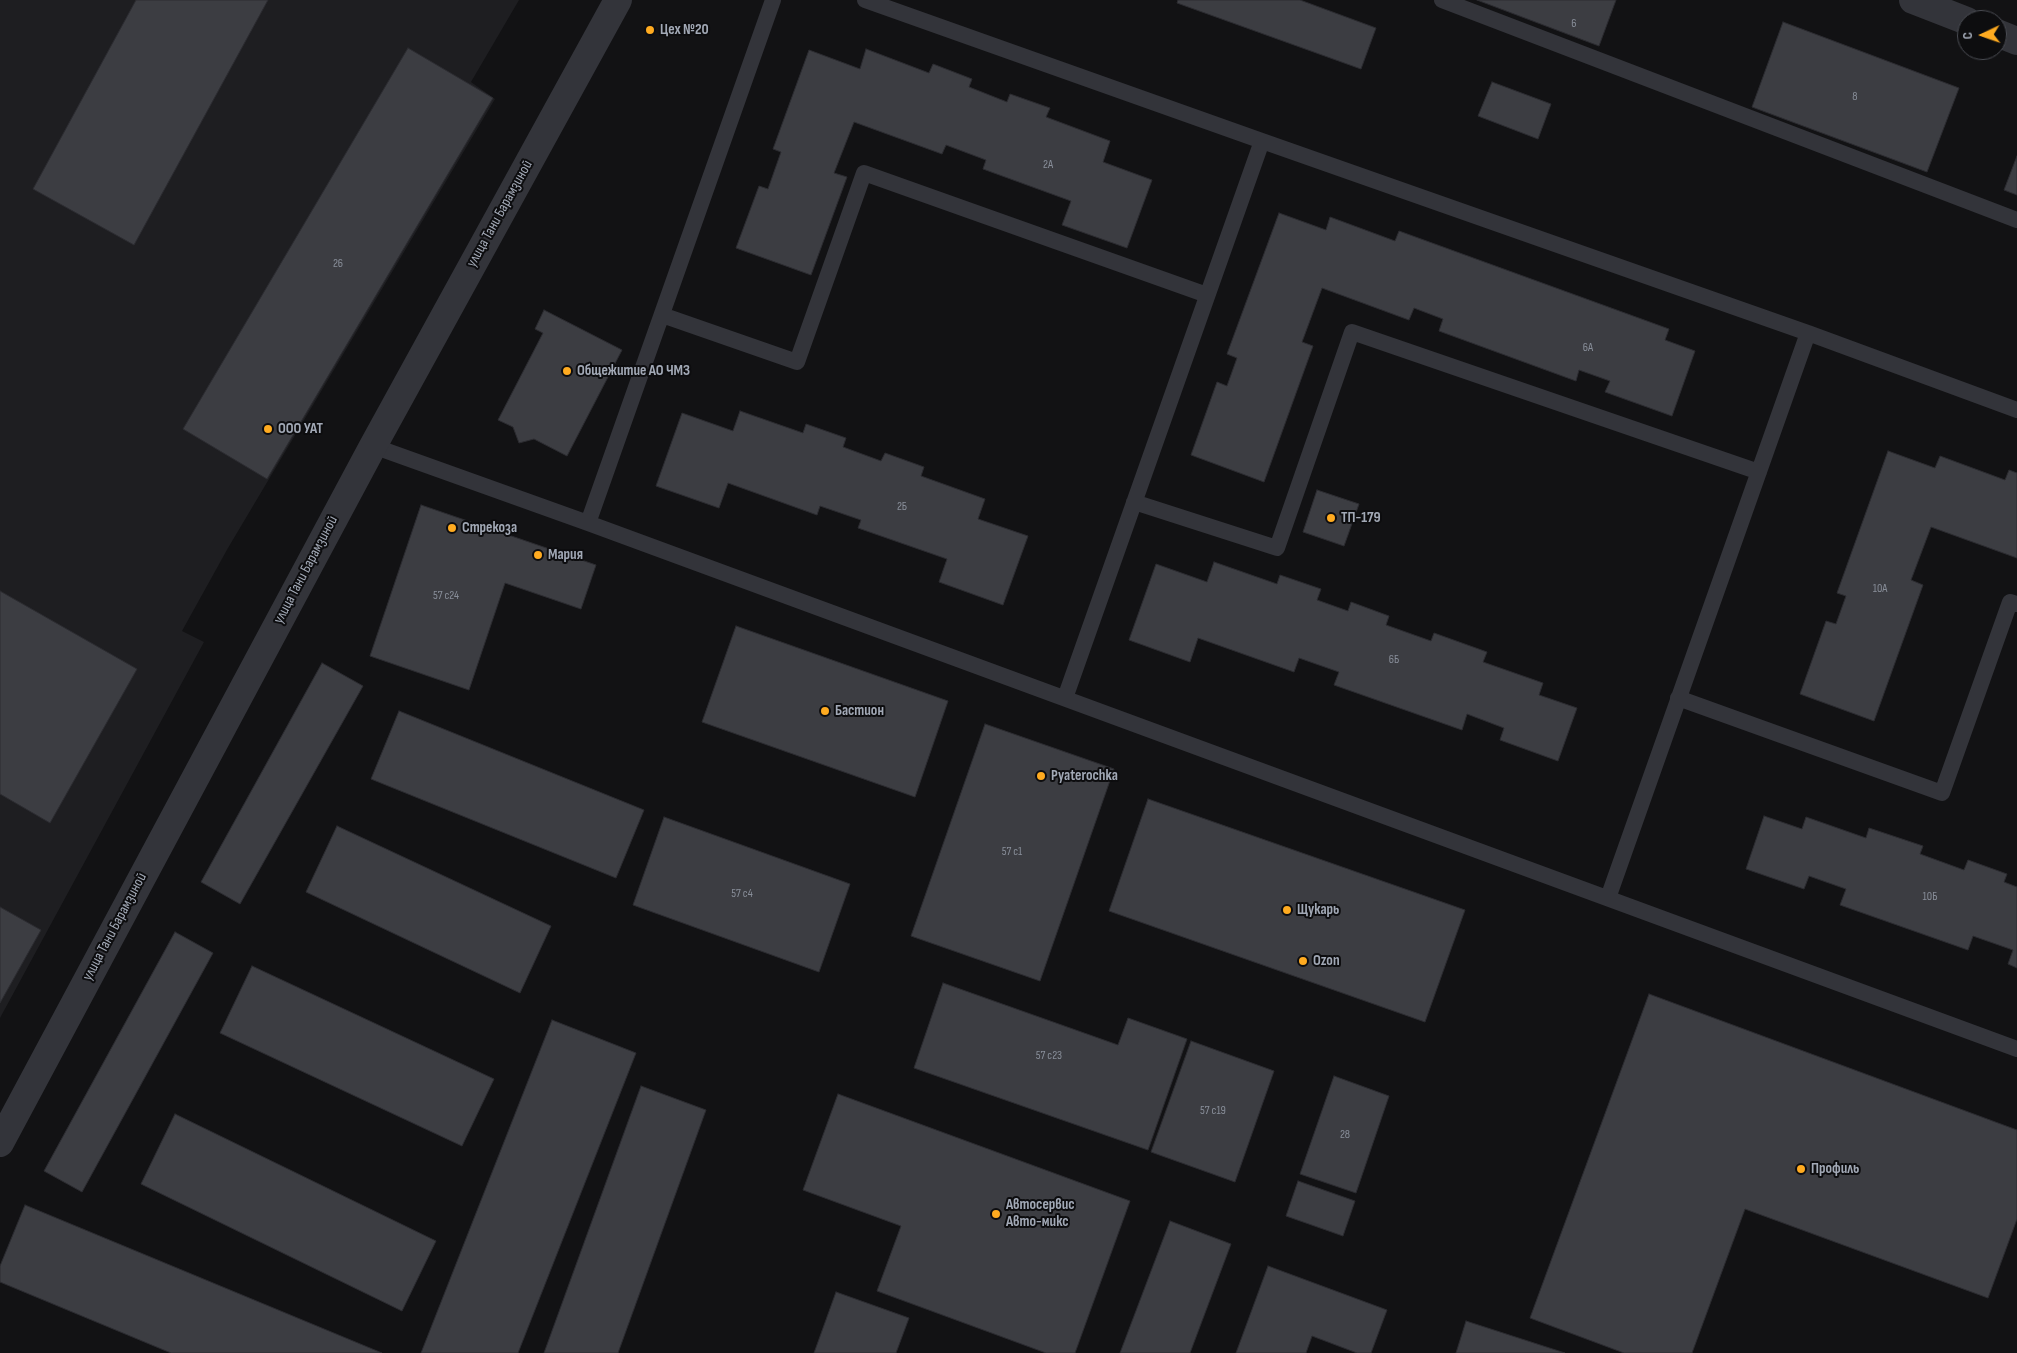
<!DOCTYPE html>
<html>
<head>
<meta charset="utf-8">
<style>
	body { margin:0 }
	#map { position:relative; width:2017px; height:1353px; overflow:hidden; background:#121214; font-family:"Sofia Sans Condensed",sans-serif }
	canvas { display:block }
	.north { position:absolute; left:1957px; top:10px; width:50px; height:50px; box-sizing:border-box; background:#0d0d0f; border:1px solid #494b52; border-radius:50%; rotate:267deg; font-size:14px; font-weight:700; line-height:20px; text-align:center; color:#a2a9b6 }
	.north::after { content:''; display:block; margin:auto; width:18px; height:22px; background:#ffab20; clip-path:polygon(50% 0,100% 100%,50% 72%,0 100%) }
</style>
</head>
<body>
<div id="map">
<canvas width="2017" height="1353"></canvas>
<div class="north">С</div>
</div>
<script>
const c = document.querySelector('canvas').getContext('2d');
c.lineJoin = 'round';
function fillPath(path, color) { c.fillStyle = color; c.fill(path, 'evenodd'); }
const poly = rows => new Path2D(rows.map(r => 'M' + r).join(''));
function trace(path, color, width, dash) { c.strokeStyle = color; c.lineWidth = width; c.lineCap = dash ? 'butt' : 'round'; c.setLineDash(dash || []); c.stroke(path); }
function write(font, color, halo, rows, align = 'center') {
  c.font = font + ' "Sofia Sans Condensed",sans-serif'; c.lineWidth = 4; c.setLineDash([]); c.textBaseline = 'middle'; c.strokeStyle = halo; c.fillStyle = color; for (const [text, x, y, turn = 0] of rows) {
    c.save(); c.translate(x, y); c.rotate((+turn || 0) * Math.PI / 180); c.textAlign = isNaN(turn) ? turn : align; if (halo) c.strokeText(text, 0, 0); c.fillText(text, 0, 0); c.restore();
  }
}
fillPath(poly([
	[0,0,519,0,471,82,495,99,228,548,182,631,204,642,0,1018]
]), '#1e1e21');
const building = poly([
	[136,0,268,0,134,245,33,189,136,0],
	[1178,0,1300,0,1376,28,1361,69,1177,3,1178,0],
	[1477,0,1616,0,1599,46,1477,0],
	[1783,22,1959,88,1927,172,1752,107,1783,22],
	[408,48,493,98,267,479,183,429,408,48],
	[866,49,929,73,933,64,972,79,969,87,1007,102,1010,94,1050,108,1046,117,1110,141,1103,162,1152,180,1127,248,1062,225,1071,201,983,169,986,160,946,145,942,154,854,122,834,173,847,177,811,275,736,248,759,186,768,189,781,152,773,149,809,50,860,69,866,49],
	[1492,82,1551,104,1538,139,1478,116,1492,82],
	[2017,156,2017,195,2004,190,2017,156],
	[1279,213,1326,230,1330,217,1395,241,1399,231,1669,329,1665,340,1695,351,1672,416,1605,392,1610,381,1579,370,1576,381,1439,331,1443,319,1414,308,1409,320,1322,288,1302,342,1313,346,1264,482,1191,455,1217,382,1227,386,1237,358,1227,354,1279,213],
	[544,310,622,350,567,456,534,439,519,443,513,427,498,420,543,333,535,329,544,310],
	[740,411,803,433,806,424,846,438,843,447,881,461,885,453,924,467,921,476,985,499,978,519,1028,536,1003,605,939,582,947,559,858,528,861,520,820,506,817,515,728,483,719,508,656,486,682,413,733,431,740,411],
	[1888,451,1935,468,1940,456,2005,480,2009,470,2017,473,2017,558,1931,527,1911,580,1923,585,1874,721,1800,694,1826,621,1836,624,1846,596,1837,593,1888,451],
	[1317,490,1359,504,1344,546,1303,532,1317,490],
	[421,505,596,565,581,609,505,583,469,690,370,656,421,505],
	[1214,562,1277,584,1280,575,1321,589,1317,600,1348,611,1351,602,1389,616,1386,625,1431,641,1434,633,1487,652,1483,662,1543,683,1539,695,1577,708,1558,761,1500,740,1504,728,1467,714,1462,730,1334,685,1339,672,1299,658,1294,672,1198,638,1190,662,1129,640,1156,564,1207,582,1214,562],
	[0,591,137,669,50,823,0,794,0,591],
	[736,626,948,701,915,797,702,722,736,626],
	[322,663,363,686,240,904,201,882,322,663],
	[399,711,644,810,616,878,371,779,399,711],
	[985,724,1114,769,1040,981,911,936,985,724],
	[1148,799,1465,910,1425,1022,1109,911,1148,799],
	[1764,816,1802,829,1806,817,1866,838,1869,828,1923,846,1920,854,1964,870,1968,860,2007,874,2004,882,2017,887,2017,968,2008,964,2013,950,1973,936,1968,950,1840,905,1846,889,1809,876,1804,889,1746,869,1764,816],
	[664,817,850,884,819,972,633,905,664,817],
	[337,826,551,926,520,993,306,892,337,826],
	[0,907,41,930,0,1003,0,907],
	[175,932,213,953,82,1192,44,1171,175,932],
	[252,966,494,1079,462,1146,220,1033,252,966],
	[943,983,1118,1045,1128,1018,1187,1039,1148,1150,914,1068,943,983],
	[1649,994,2017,1130,2017,1219,1988,1298,1745,1209,1692,1353,1624,1353,1530,1318,1649,994],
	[552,1020,636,1053,518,1353,421,1353,552,1020],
	[1191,1041,1274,1071,1235,1182,1151,1152,1191,1041],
	[1334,1076,1389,1096,1356,1193,1300,1174,1334,1076],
	[641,1086,706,1110,618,1353,544,1353,641,1086],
	[838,1094,1130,1201,1075,1353,1046,1353,877,1291,901,1226,803,1190,838,1094],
	[175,1114,436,1241,402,1311,141,1184,175,1114],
	[1298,1181,1355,1201,1343,1236,1286,1216,1298,1181],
	[25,1205,382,1353,171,1353,0,1282,0,1266,25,1205],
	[1170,1221,1231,1244,1190,1353,1120,1353,1170,1221],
	[1268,1266,1387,1310,1371,1353,1357,1353,1312,1336,1306,1353,1236,1353,1268,1266],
	[836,1292,909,1318,896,1353,814,1353,836,1292],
	[1466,1321,1565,1353,1456,1353,1466,1321]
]);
fillPath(building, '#3c3d42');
trace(building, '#2c2c31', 1);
trace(poly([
	[865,0,1262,141],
	[1442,0,2017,220],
	[662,315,797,362,864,173,1207,295],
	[1808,333,2017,410],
	[373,446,588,523,2017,1049],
	[1134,502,1277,548,1352,332,1759,472],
	[588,523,773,0],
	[1065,698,1262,141,1808,333,1608,898],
	[1678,698,1942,793,2010,602,2017,604]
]), '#33343a', 16);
trace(poly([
	[1913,0,1967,21],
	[1997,33,2017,41],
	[0,1143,373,446,618,0]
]), '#33343a', 28);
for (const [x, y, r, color] of [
	[650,30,5,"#ffab20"],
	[567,371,5,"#ffab20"],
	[268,429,5,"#ffab20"],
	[1331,518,5,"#ffab20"],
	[452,528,5,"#ffab20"],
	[538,555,5,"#ffab20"],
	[825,711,5,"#ffab20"],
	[1041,776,5,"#ffab20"],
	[1287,910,5,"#ffab20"],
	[1303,961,5,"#ffab20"],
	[1801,1169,5,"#ffab20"],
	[996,1214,5,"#ffab20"]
]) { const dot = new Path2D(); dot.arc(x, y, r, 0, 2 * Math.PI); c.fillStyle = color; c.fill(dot); trace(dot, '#0d0d0f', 2); }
write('12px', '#888e99', null, [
	["6",1574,24],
	["8",1855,97],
	["2А",1048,165],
	["26",338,264],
	["6А",1588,348],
	["2Б",902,507],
	["10А",1880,589],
	["57 с24",446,596],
	["6Б",1394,660],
	["57 с1",1012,852],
	["57 с4",742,894],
	["10Б",1930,897],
	["57 с23",1049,1056],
	["57 с19",1213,1111],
	["28",1345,1135]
]);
write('bold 15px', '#a2a9b6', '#0d0d0f', [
	["Цех №20",660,30],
	["Общежитие АО ЧМЗ",577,371],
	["ООО УАТ",278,429],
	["ТП-179",1341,518],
	["Стрекоза",462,528],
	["Мария",548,555],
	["Бастион",835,711],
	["Pyaterochka",1051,776],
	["Щукарь",1297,910],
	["Ozon",1313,961],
	["Профиль",1811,1169],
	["Автосервис",1006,1205],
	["Авто-микс",1006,1222]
], 'left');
write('15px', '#a2a9b6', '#0d0d0f', [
	["улица Тани Барамзиной",500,214,-61],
	["улица Тани Барамзиной",306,570,-62],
	["улица Тани Барамзиной",115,927,-62]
]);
</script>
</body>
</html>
